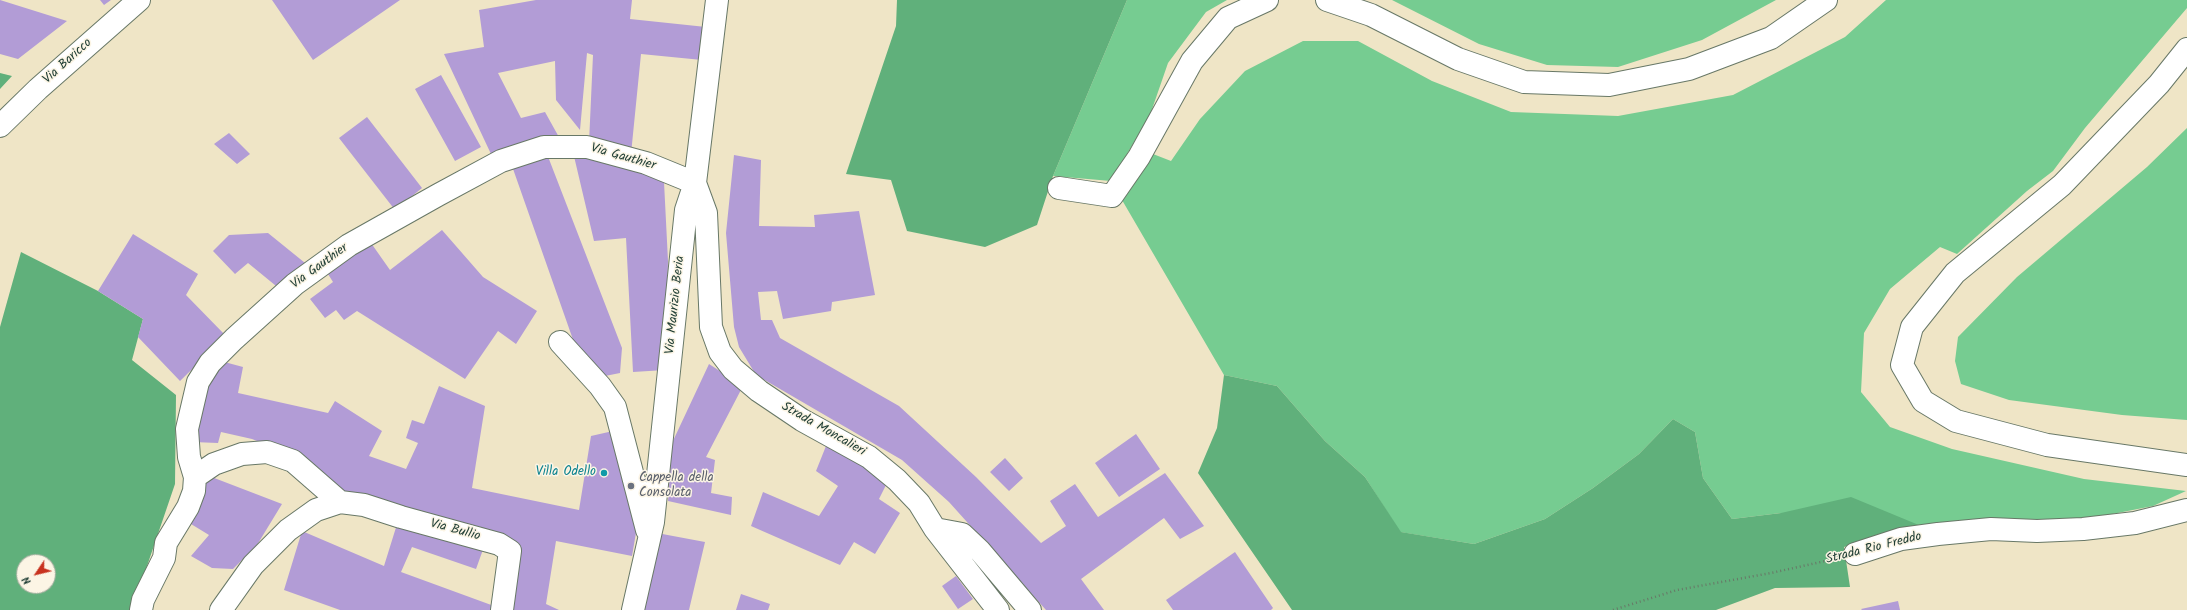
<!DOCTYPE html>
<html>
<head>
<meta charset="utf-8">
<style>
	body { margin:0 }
	#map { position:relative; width:2187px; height:610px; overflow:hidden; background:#efe5c6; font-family:Kalam,sans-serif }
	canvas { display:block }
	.north { position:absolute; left:16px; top:554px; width:40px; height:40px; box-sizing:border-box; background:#fcf5e5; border:1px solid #a4ab9e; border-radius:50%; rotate:235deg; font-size:11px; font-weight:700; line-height:16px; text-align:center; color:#1f3d34 }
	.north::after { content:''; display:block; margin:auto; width:14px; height:18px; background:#c8321e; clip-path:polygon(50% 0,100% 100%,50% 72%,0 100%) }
</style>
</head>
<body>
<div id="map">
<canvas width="2187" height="610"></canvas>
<div class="north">N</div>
</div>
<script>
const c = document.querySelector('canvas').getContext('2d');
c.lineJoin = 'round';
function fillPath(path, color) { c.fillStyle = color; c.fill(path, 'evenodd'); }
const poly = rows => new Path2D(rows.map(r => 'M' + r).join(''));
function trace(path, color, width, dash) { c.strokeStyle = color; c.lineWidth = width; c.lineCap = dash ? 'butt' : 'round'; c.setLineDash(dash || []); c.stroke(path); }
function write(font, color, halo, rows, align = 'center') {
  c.font = font + ' Kalam,sans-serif'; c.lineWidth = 3; c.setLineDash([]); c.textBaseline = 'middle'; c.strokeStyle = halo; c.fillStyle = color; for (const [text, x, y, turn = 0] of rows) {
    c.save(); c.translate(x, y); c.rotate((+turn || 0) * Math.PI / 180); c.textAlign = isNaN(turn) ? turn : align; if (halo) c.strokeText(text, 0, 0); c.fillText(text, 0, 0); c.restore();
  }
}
fillPath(poly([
	[1127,0,1227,0,1206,12,1168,63,1150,115,1111,181,1053,176],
	[1392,0,1776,0,1702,40,1618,67,1547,65,1479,44],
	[1886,0,2187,0,2187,8,2085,128,2053,171,2027,191,1957,254,1940,247,1890,289,1864,333,1861,392,1890,427,1952,449,2084,479,2186,491,2153,506,2077,521,1926,528,1781,513,1732,519,1703,478,1695,432,1673,419,1639,454,1593,488,1545,519,1474,544,1400,532,1365,477,1325,441,1277,386,1224,375,1122,200,1153,154,1171,161,1200,119,1245,71,1303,41,1358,41,1432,81,1511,112,1618,116,1733,95,1845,37],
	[2187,128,2187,420,2122,415,2009,400,1961,384,1955,361,1958,337,2017,277,2147,167]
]), '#76cc91');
fillPath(poly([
	[897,0,1127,0,1053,176,1037,225,985,247,907,231,891,180,846,174,896,26],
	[0,73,12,76,0,89],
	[21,252,98,291,143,319,132,360,176,395,175,484,132,610,0,610,0,327],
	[24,562,48,562,48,586,24,586],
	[1224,375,1277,386,1325,441,1365,477,1401,532,1474,544,1545,519,1593,488,1639,454,1673,419,1695,432,1703,478,1732,519,1781,513,1851,497,1926,528,1895,532,1844,547,1850,587,1775,588,1716,610,1292,610,1198,473,1217,428]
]), '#60b07b');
fillPath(poly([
	[0,0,67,21,18,59,0,54],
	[100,0,111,0,104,5],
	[272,0,400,0,313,60],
	[536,0,632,0,630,19,706,27,702,60,641,54,631,154,589,143,593,55,587,53,580,130,556,100,555,61,498,73,521,118,545,112,560,139,526,142,491,154,444,54,484,47,479,10],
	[441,75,481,147,455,161,415,89],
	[367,117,422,188,395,210,339,138],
	[229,133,250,154,237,164,214,144],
	[573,152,628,168,664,182,668,261,665,370,633,372,626,238,594,241],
	[547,154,622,348,620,373,600,377,577,351,512,166],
	[734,155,761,160,759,226,815,227,814,215,859,211,875,295,832,302,831,311,783,319,777,291,758,292,761,320,772,320,780,338,899,406,976,477,1041,543,1066,526,1050,501,1075,484,1098,517,1165,473,1204,526,1180,539,1164,518,1081,579,1104,610,1046,610,949,502,902,460,756,375,739,347,734,327,726,233],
	[442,230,483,277,537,311,516,344,498,331,465,379,357,311,344,320,336,310,325,318,310,299,333,282,328,274,371,243,390,270],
	[268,233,310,267,281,290,248,263,235,274,213,251,229,235],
	[133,234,198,274,186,295,226,336,180,381,138,337,143,319,98,291],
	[217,360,243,367,238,393,328,413,335,401,382,431,369,456,406,469,418,443,406,438,412,420,424,424,439,386,485,406,472,488,579,510,591,436,613,431,637,527,632,556,556,541,546,604,559,610,509,610,515,546,394,510,344,491,305,460,252,439,221,432,218,443,193,442,194,415],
	[709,364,743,386,706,457,715,460,711,493,732,497,731,515,668,501,672,443],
	[1136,434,1160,469,1119,497,1095,463],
	[828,441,888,481,879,499,900,513,875,554,854,542,840,565,751,526,763,492,819,516,838,486,816,471],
	[1005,458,1023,478,1009,491,990,472],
	[209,476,282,504,257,545,233,569,212,568,191,556,209,535,191,524],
	[398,521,485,544,476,569,412,547,401,572,494,606,493,610,340,610,284,590,302,531,384,566],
	[657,533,705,542,689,610,641,610],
	[1235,552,1273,608,1271,610,1173,610,1166,600],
	[956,576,973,599,958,609,942,586],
	[741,594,770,604,768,610,736,610],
	[1898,601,1900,610,1862,610,1861,609]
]), '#b29cd6');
const minor = poly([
	[1327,0,1371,15,1458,59,1524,82,1609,85,1689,69,1771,38,1826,0],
	[2187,49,2159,84,2062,185,1955,273,1912,327,1902,365,1923,401,1956,421,2047,445,2187,465],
	[0,126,38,89,139,0],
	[695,183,706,213,711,327,720,352,733,369,759,391,802,420,869,457,897,480,919,503,935,529,998,610],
	[1059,188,1112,196,1139,157,1192,61,1228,18,1267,0],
	[560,342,600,386,615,407,647,530],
	[195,477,214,464,242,454,267,452,293,461,340,502],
	[935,529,962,534,980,551,1030,610],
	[1855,554,1901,539,1938,534,1991,529,2037,531,2083,529,2135,523,2187,510],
	[141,610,143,600,164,558,166,543,188,507,194,491,195,477,189,457,187,429,198,382,210,363,234,339,295,284,349,245,438,195,501,161,544,147,587,147,646,163,695,183],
	[221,610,253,565,288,530,316,510,340,502,364,505,401,517,499,544,510,551,502,610],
	[633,610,653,522,686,210,695,183,717,0]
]);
trace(minor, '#687867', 24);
trace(poly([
	[1613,610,1677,590,1771,573,1830,560]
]), '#687867', 2.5, [1, 3]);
trace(minor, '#fff', 22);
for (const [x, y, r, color] of [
	[604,473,4,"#0f9aa8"],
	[631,486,4,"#6b7280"]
]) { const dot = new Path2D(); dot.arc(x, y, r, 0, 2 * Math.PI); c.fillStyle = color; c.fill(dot); trace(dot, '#fcf5e5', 1.5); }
write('13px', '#1f3d34', '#fcf5e5', [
	["Via Baricco",68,62,-42],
	["Via Gauthier",623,158,16],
	["Via Gauthier",320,267,-36],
	["Via Maurizio Beria",676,305,-84],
	["Strada Moncalieri",823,430,30],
	["Via Bullio",455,531,15],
	["Strada Rio Freddo",1874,549,-14]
]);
write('13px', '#0d838f', '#fcf5e5', [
	["Villa Odello",596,473]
], 'right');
write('13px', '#5b616d', '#fcf5e5', [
	["Cappella della",639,479],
	["Consolata",639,494]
], 'left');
</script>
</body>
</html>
